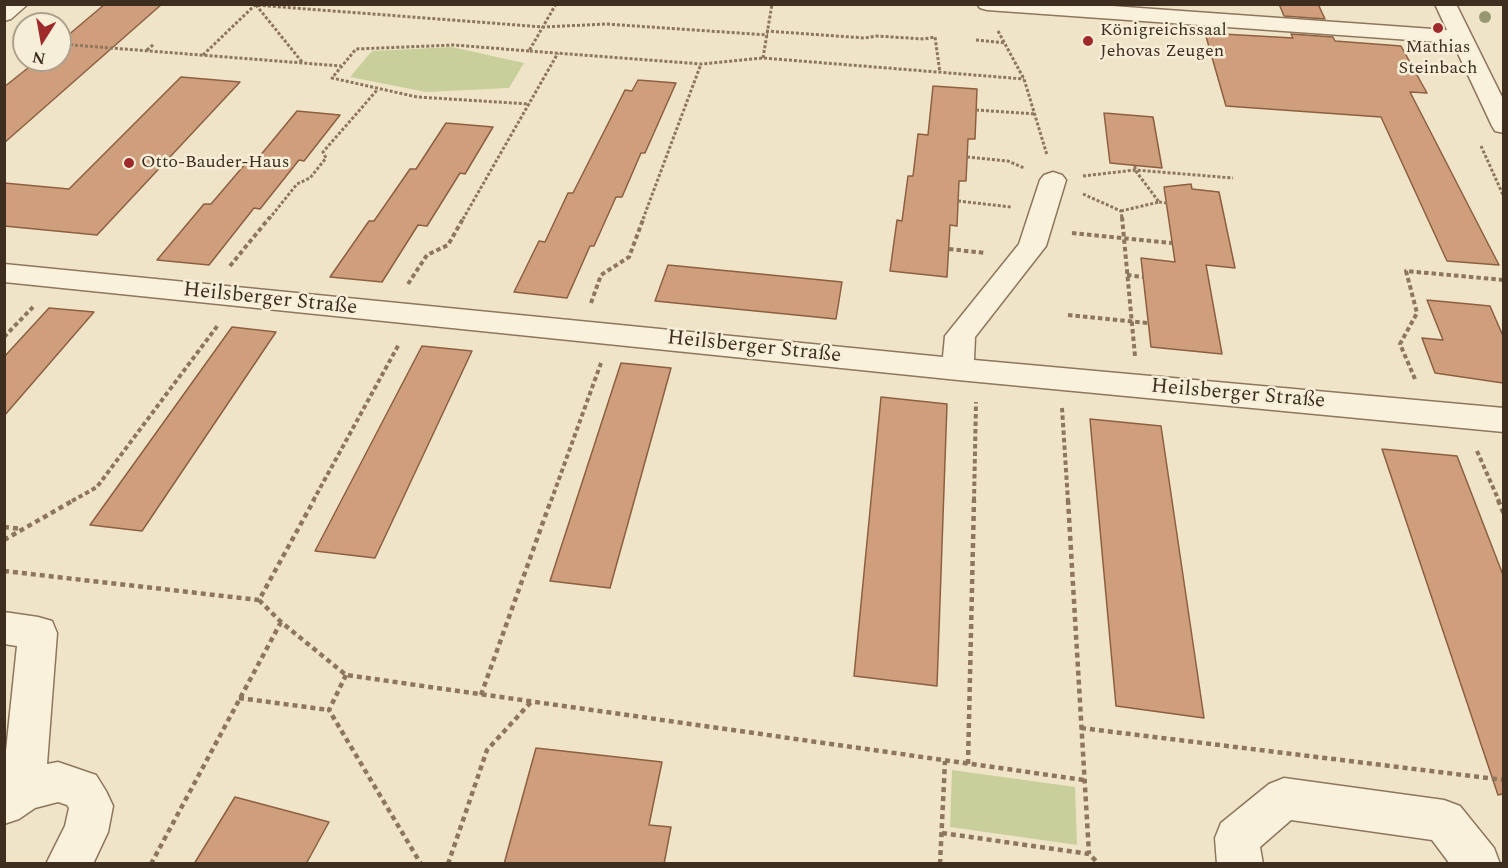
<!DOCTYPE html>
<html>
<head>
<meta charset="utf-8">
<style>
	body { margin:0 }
	#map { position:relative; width:1508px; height:868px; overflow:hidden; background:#f0e4c8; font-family:Spectral,serif }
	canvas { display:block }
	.frame { position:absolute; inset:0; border:6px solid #3d2e20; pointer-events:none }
	.north { position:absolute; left:12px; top:12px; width:60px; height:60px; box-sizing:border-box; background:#f7eed8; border:2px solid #ada18e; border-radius:50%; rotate:191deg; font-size:16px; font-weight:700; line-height:24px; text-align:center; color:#3d2e20 }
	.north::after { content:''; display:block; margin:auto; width:21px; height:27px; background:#9e2a2b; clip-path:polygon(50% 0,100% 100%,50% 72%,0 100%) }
</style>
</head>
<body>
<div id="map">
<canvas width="1508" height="868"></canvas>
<div class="frame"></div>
<div class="north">N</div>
</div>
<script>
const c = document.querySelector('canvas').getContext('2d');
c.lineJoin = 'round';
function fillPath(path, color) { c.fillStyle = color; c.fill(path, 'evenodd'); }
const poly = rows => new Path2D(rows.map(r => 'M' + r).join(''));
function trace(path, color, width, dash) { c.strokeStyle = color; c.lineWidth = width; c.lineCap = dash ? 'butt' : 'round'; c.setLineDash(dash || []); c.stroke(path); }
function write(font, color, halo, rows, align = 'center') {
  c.font = font + ' Spectral,serif'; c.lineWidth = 5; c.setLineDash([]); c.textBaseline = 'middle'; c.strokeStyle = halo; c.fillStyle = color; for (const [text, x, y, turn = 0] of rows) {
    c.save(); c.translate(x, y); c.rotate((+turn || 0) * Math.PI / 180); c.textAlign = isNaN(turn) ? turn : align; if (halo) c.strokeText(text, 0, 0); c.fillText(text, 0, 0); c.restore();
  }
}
fillPath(poly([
	[452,47,524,63,509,88,426,92,350,77,372,51],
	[952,770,1075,787,1077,845,950,827]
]), '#c9cf9b');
const building = poly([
	[105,4,162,4,4,143,4,87,38,60,60,60,60,42,105,4],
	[1279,4,1318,4,1325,19,1284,16,1279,4],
	[1205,33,1293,38,1291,34,1333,37,1335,41,1401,46,1427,93,1410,92,1499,265,1447,261,1381,117,1226,106,1205,33],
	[181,77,240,82,97,235,4,226,4,183,69,189,181,77],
	[638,80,676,83,645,153,641,153,622,197,616,197,594,246,590,246,567,298,514,292,539,241,545,242,568,193,573,193,625,90,632,91,638,80],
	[933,86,977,89,975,139,968,139,966,181,959,181,957,226,950,225,947,277,890,271,897,220,902,221,908,176,913,176,918,134,928,135,933,86],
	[297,111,340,115,304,161,299,160,260,209,254,208,209,265,157,260,204,204,211,204,252,156,259,157,297,111],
	[1104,113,1153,117,1162,168,1110,163,1104,113],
	[446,123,493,127,465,174,460,173,427,226,418,225,382,282,330,277,369,221,374,221,410,169,416,169,446,123],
	[1191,184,1192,189,1219,192,1235,268,1206,265,1222,354,1151,347,1141,258,1175,262,1164,187,1191,184],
	[668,265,842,282,836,319,655,301,668,265],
	[1427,300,1490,306,1503,336,1503,383,1435,373,1422,338,1443,340,1427,300],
	[49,308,94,312,4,416,4,357,49,308],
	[232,327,276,332,142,531,90,525,232,327],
	[422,346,472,351,375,558,315,551,422,346],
	[621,363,671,368,610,588,550,581,621,363],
	[881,397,947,404,937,686,854,676,881,397],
	[1090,419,1161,426,1204,718,1116,706,1090,419],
	[1382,449,1457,456,1503,575,1503,794,1498,795,1382,449],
	[536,748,662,762,649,825,671,827,664,864,504,864,536,748],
	[235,797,329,822,306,864,194,864,235,797]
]);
fillPath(building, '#cf9f7d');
trace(building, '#8d5f41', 1.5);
const minor = poly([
	[4,4,28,4,11,19,4,21,4,4],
	[977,4,1084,4,1447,30,1435,4,1456,4,1504,101,1504,133,1495,131,1492,126,1453,43,987,10,980,8,977,4],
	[1053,172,1062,175,1066,180,1046,246,975,337,974,360,1504,408,1504,432,958,380,4,282,4,264,943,357,945,336,1019,244,1040,180,1044,175,1053,172],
	[4,612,38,617,52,621,57,633,47,764,58,762,96,775,106,791,113,806,108,832,93,864,46,864,65,826,69,808,67,805,58,802,35,808,19,819,4,824,4,770,17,646,4,644,4,612],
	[1284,778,1444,800,1460,806,1494,848,1500,864,1450,864,1432,840,1291,820,1260,847,1263,864,1217,864,1215,838,1221,823,1269,784,1284,778]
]);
trace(minor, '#8d765c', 3);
trace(poly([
	[556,4,529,51,701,64,763,58,1024,79],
	[256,5,302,62],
	[766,31,865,38,876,36,924,39,935,37,940,73],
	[998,31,1024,79,1047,155],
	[976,40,1005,43],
	[60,44,341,66],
	[147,50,154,44],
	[529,51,454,45,356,49,332,78,417,97,529,104],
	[203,55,255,5,543,27,606,24,768,35],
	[763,58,772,4],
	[976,110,1036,114],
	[1481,146,1504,197],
	[967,157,1008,161,1024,168],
	[1083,176,1135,170,1233,178],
	[1083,194,1121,211,1122,219],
	[958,201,1011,207],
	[1159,202,1167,203],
	[1121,211,1159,202,1135,170,1135,165],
	[269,219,297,184,310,178,326,158,323,152,378,89],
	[463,219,558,53],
	[643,219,701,64]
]), '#8d765c', 3, [3, 2]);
trace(poly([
	[1122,217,1135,356],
	[1072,233,1172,243],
	[949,249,985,253],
	[230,266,270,217],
	[1127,275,1143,277],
	[408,284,427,255,448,245,464,217],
	[591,303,601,275,629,257,644,217],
	[1068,315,1148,323],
	[4,337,33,307],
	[1415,379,1400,344,1417,313,1406,271,1504,280],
	[1062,408,1068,501],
	[1477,451,1499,501],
	[72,501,97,487,218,325],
	[313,501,399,344],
	[551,501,601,363],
	[974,501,976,402]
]), '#8d765c', 4, [4.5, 3]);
trace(poly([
	[1068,500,1089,854],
	[1498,500,1504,514],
	[4,527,22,529],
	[4,540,74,500],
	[4,571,259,600,314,500],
	[259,600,281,622,346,675,1084,780],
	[346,675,329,710,421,864],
	[481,695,551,500],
	[239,698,329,710],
	[1081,728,1504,780],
	[968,764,974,500],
	[942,833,1089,854,1099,864],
	[151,864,281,622],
	[448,864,487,750,531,702],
	[940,864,945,761]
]), '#8d765c', 4.5, [5, 4]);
fillPath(minor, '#faf1dc');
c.fillStyle = '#96986f';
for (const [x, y] of [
	[1485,17]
]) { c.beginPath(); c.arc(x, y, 6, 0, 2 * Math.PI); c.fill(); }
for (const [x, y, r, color] of [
	[1438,28,6,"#9e2a2b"],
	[1088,41,6,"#9e2a2b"],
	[129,163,6,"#9e2a2b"]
]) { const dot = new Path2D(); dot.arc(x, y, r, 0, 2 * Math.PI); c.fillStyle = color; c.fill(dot); trace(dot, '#f7eed8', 2); }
write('18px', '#3d2e20', '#f7eed8', [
	["Königreichssaal",1100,31],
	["Jehovas Zeugen",1100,52],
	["Mathias",1438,48,"center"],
	["Steinbach",1438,69,"center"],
	["Otto-Bauder-Haus",141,163]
], 'left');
write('21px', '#3d2e20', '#f7eed8', [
	["Heilsberger Straße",270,300,6],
	["Heilsberger Straße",754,348,6],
	["Heilsberger Straße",1238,395,5]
]);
</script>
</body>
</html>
